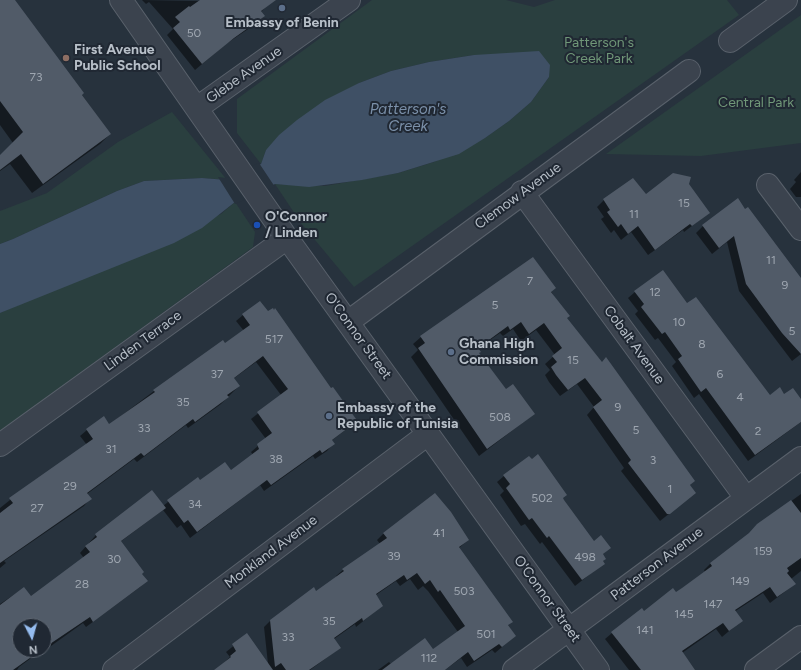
<!DOCTYPE html>
<html>
<head>
<meta charset="utf-8">
<style>
	body { margin:0 }
	#map { position:relative; width:801px; height:670px; overflow:hidden; background:#27323d; font-family:Figtree,sans-serif }
	canvas { display:block }
	.north { position:absolute; left:12px; top:618px; width:40px; height:40px; box-sizing:border-box; background:#202833; border:1px solid #5c646f; border-radius:50%; rotate:174deg; font-size:11px; font-weight:700; line-height:16px; text-align:center; color:#b7bfc8 }
	.north::after { content:''; display:block; margin:auto; width:14px; height:18px; background:#95bcef; clip-path:polygon(50% 0,100% 100%,50% 72%,0 100%) }
</style>
</head>
<body>
<div id="map">
<canvas width="801" height="670"></canvas>
<div class="north">N</div>
</div>
<script>
const c = document.querySelector('canvas').getContext('2d');
c.lineJoin = 'round';
function fillPath(path, color) { c.fillStyle = color; c.fill(path, 'evenodd'); }
const poly = rows => new Path2D(rows.map(r => 'M' + r).join(''));
function trace(path, color, width, dash) { c.strokeStyle = color; c.lineWidth = width; c.lineCap = dash ? 'butt' : 'round'; c.setLineDash(dash || []); c.stroke(path); }
function write(font, color, halo, rows, align = 'center') {
  c.font = font + ' Figtree,sans-serif'; c.lineWidth = 4; c.setLineDash([]); c.textBaseline = 'middle'; c.strokeStyle = halo; c.fillStyle = color; for (const [text, x, y, turn = 0] of rows) {
    c.save(); c.translate(x, y); c.rotate((+turn || 0) * Math.PI / 180); c.textAlign = isNaN(turn) ? turn : align; if (halo) c.strokeText(text, 0, 0); c.fillText(text, 0, 0); c.restore();
  }
}
fillPath(poly([
	[372,0,506,0,534,7,555,0,727,0,739,15,354,287,301,223,275,184,325,186,398,173,434,162,485,138,509,121,531,102,549,77,474,55,429,62,391,71,359,83,266,150,261,164,237,133,237,99],
	[801,15,801,143,701,156,606,154],
	[172,112,227,180,202,178,144,181,117,191,13,239,0,244,0,211,47,193,118,142],
	[235,202,255,232,253,247,0,431,0,313,221,214]
]), '#2a3f3f');
fillPath(poly([
	[539,51,550,65,549,77,531,102,509,121,485,138,459,154,398,173,362,180,309,187,275,184,235,202,202,228,174,243,0,313,0,244,13,239,117,191,144,181,202,178,227,180,261,164,266,150,279,135,297,120,325,100,359,83,391,71,429,62,474,55]
]), '#3f5065');
fillPath(poly([
	[259,163,275,187,235,204,218,177,226,178]
]), '#27323d');
fillPath(poly([
	[0,0,14,0,110,134,100,144,32,193,10,164,0,171,0,156,13,143,0,125],
	[142,0,200,1,272,0,261,12,264,16,257,23,226,44,195,70,167,35,173,29,149,2,146,4],
	[801,172,801,197,796,197,790,189,796,182,794,180],
	[688,184,709,213,684,232,683,230,648,255,631,232,621,240,614,230,611,233,601,219,604,217,597,207,604,200,645,195],
	[745,210,801,280,801,354,792,361,739,291,727,242,712,254,696,233,703,226],
	[533,259,566,318,694,481,689,486,695,493,660,521,621,471,624,468,587,415,594,407,577,384,560,396,549,382,545,375,550,370,545,364,555,355,536,330,521,341,513,329,503,336,500,333,477,349,478,354,506,390,534,414,479,456,411,357,418,350,413,344,421,337],
	[635,292,687,304,770,397,784,395,801,401,801,422,748,461,699,394,694,398,672,366,676,362,658,338,655,340,635,314,638,311,628,298],
	[243,315,348,428,331,441,333,444,327,451,315,459,313,456,264,491,260,485,190,538,181,525,177,528,163,510,120,542,146,581,140,587,86,627,83,623,51,646,50,644,44,649,44,626,20,626,20,650,42,650,19,667,17,670,0,670,0,604,24,588,31,598,84,558,80,553,96,535,163,506,198,478,200,482,231,471,253,455,251,452,266,439,251,419,281,395,256,362,233,379,239,386,221,404,188,428,186,425,137,462,134,459,87,494,90,499,84,506,4,561,6,563,0,568,0,508,35,480,36,482,87,445,80,436,87,430,109,425,154,391,244,331,236,321],
	[504,476,562,498,593,542,609,548,602,555,605,559,602,562,603,564,575,586,542,542,540,544,525,524,521,526,500,495,504,491,497,482],
	[801,494,801,571,791,579,795,584,770,603,763,593,734,612,741,621,722,637,716,629,682,653,694,670,629,670,605,639,612,633,676,593,705,572,704,570,710,564,748,536,758,525],
	[384,533,468,540,459,548,515,636,495,653,492,650,467,667,461,658,445,670,378,670,389,662,391,664,432,650,458,632,428,591,423,586,418,590,410,579,400,586,396,581,376,595,382,606,356,627,355,624,334,639,340,648,310,670,216,670,230,657,226,652,247,635,268,664,264,627,271,620,337,578,336,576,343,570,380,544,377,540]
]), '#0007');
fillPath(poly([
	[0,0,15,0,84,93,82,95,111,134,43,184,21,154,0,170,0,155,23,132,0,101],
	[200,0,276,0,261,11,265,16,234,38,202,64,173,28,180,22,175,17,189,6,190,7],
	[673,173,691,177,689,184,710,213,692,226,690,224,655,250,638,226,628,234,621,224,618,227,607,212,610,210,603,199,633,178,646,194],
	[738,198,745,209,748,207,801,278,801,354,782,333,746,284,734,236,719,248,702,225],
	[533,257,556,288,551,292,570,316,567,318,602,362,606,357,695,481,690,485,696,493,670,514,667,514,628,463,631,460,593,407,602,400,585,378,568,390,556,375,551,367,557,362,552,356,562,348,544,323,529,334,521,322,510,330,508,326,478,348,481,352,479,353,506,389,513,384,535,414,487,449,418,348,425,343,420,336],
	[663,270,687,303,696,297,770,395,780,387,784,394,793,388,801,399,801,422,755,455,706,388,701,392,678,359,682,356,665,332,662,334,641,307,644,304,634,291],
	[260,301,268,311,273,308,274,310,275,308,331,388,333,387,356,419,356,422,332,440,335,444,322,453,320,450,271,485,267,480,197,532,188,520,184,523,167,500,198,477,200,480,225,462,231,470,259,449,257,444,272,433,257,412,288,389,263,356,234,378,240,386,227,395,229,397,195,422,193,419,144,456,141,453,87,493,92,499,0,563,0,513,13,503,9,498,93,439,86,429,104,416,109,424,155,392,153,390,223,340,225,343,250,325,242,314],
	[538,454,567,495,563,498,564,500,594,541,601,535,611,548,603,554,606,559,603,561,605,564,582,580,549,536,547,538,532,518,529,520,506,488,510,484,503,475,529,456,532,459],
	[152,490,166,508,121,541,144,572,142,574,148,581,93,622,90,617,44,648,44,626,20,626,20,650,41,650,13,670,0,670,0,605,24,587,31,596,90,552,85,546,97,537,95,534],
	[435,493,451,512,469,540,459,547,513,622,508,625,516,636,502,647,499,644,474,661,468,652,445,670,382,670,425,638,433,649,465,626,440,590,438,592,430,580,425,584,417,573,407,580,404,575,376,594,383,606,363,621,362,618,334,638,341,648,309,670,286,670,281,663,275,667,270,620,314,587,316,591,344,571,342,569,387,538,383,533],
	[791,500,801,513,801,558,787,568,789,571,787,573,796,584,777,597,770,587,735,610,743,621,729,631,723,623,682,651,695,670,641,670,611,632,642,608,644,611,673,588,676,592,682,588,712,566,710,563,749,533,757,524],
	[247,633,273,670,214,670,231,657,230,656,236,651,232,644]
]), '#515b68');
const minor = poly([
	[121,0,287,238,598,670],
	[730,41,786,0],
	[197,108,349,0],
	[768,185,801,229],
	[522,192,746,498],
	[348,322,689,71],
	[0,445,287,238],
	[114,670,428,434],
	[514,670,801,458],
	[756,670,801,637]
]);
trace(minor, '#59616b', 24);
trace(minor, '#3b434e', 22);
for (const [x, y, r, color] of [
	[282,8,4,"#5c6f8a"],
	[66,58,4,"#8d6e63"],
	[257,225,4,"#1a4fb4"],
	[451,352,4,"#5c6f8a"],
	[329,416,4,"#5c6f8a"]
]) { const dot = new Path2D(); dot.arc(x, y, r, 0, 2 * Math.PI); c.fillStyle = color; c.fill(dot); trace(dot, '#202833', 1.5); }
write('12px', '#9ea6b0', null, [
	["50",194,33],
	["73",36,77],
	["15",684,203],
	["11",634,214],
	["11",771,260],
	["7",530,281],
	["9",785,285],
	["12",655,292],
	["5",495,305],
	["10",679,322],
	["5",792,331],
	["517",274,339],
	["8",702,344],
	["15",573,360],
	["37",217,374],
	["6",720,374],
	["4",740,397],
	["35",183,402],
	["9",618,407],
	["508",500,417],
	["33",144,428],
	["5",636,430],
	["2",758,431],
	["31",111,449],
	["38",276,459],
	["3",653,460],
	["29",70,486],
	["1",670,489],
	["502",542,498],
	["34",195,504],
	["27",37,508],
	["41",439,533],
	["159",763,551],
	["39",394,556],
	["498",585,557],
	["30",114,559],
	["149",740,581],
	["28",82,584],
	["503",464,591],
	["147",713,604],
	["145",684,614],
	["35",329,621],
	["141",645,630],
	["501",486,634],
	["33",288,637],
	["112",429,658]
]);
write('bold 14px', '#b7bfc8', '#202833', [
	["Embassy of Benin",282,23,"center"],
	["First Avenue",74,50],
	["Public School",74,66],
	["O'Connor",265,217],
	["/ Linden",265,233],
	["Ghana High",459,344],
	["Commission",459,360],
	["Embassy of the",337,408],
	["Republic of Tunisia",337,424]
], 'left');
write('14px', '#709778', '#202833', [
	["Patterson's",599,43],
	["Creek Park",599,59],
	["Central Park",756,103]
]);
write('14px', '#b7bfc8', '#202833', [
	["Glebe Avenue",244,75,-35],
	["Clemow Avenue",518,196,-36],
	["O'Connor Street",358,336,54],
	["Linden Terrace",143,341,-36],
	["Cobalt Avenue",634,345,54],
	["Monkland Avenue",271,552,-37],
	["Patterson Avenue",657,564,-37],
	["O'Connor Street",547,599,54]
]);
write('italic 15px', '#7b90a9', '#202833', [
	["Patterson's",408,110],
	["Creek",408,127]
]);
</script>
</body>
</html>
